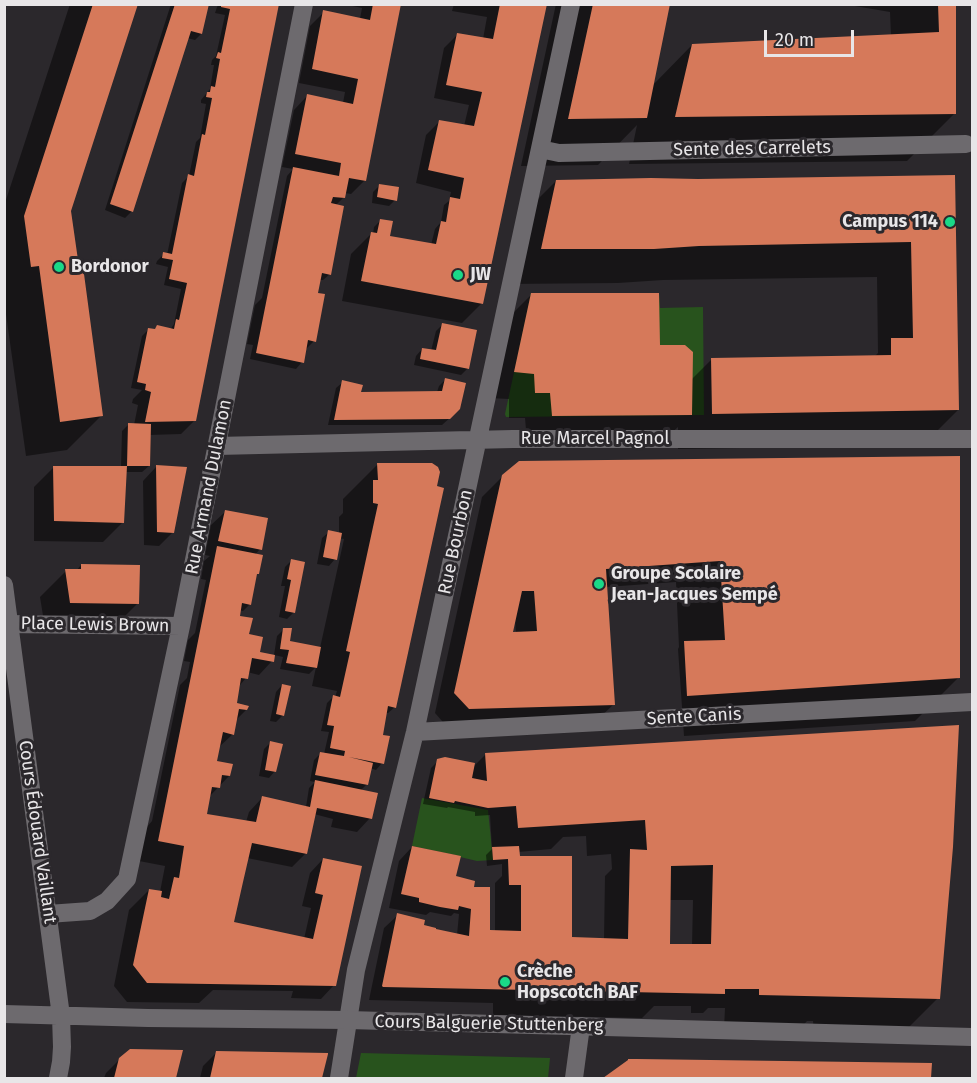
<!DOCTYPE html>
<html>
<head>
<meta charset="utf-8">
<style>
	body { margin:0 }
	#map { position:relative; width:977px; height:1083px; overflow:hidden; background:#2b282c; font-family:"Fira Sans",sans-serif }
	canvas { display:block }
	.frame { position:absolute; inset:0; border:6px solid #e8e6e8; pointer-events:none }
	.scale { position:absolute; left:764px; top:30px; width:90px; height:27px; box-sizing:border-box; border:3px solid #e8e6e8; border-top:0; padding-left:8px; font-size:18px; line-height:21px; white-space:nowrap; color:#e8e6e8; -webkit-text-stroke:4px #2b282c; paint-order:stroke }
</style>
</head>
<body>
<div id="map">
<canvas width="977" height="1083"></canvas>
<div class="frame"></div>
<div class="scale">20 m</div>
</div>
<script>
const c = document.querySelector('canvas').getContext('2d');
c.lineJoin = 'round';
function fillPath(path, color) { c.fillStyle = color; c.fill(path, 'evenodd'); }
const poly = rows => new Path2D(rows.map(r => 'M' + r).join(''));
function trace(path, color, width, dash) { c.strokeStyle = color; c.lineWidth = width; c.lineCap = dash ? 'butt' : 'round'; c.setLineDash(dash || []); c.stroke(path); }
function write(font, color, halo, rows, align = 'center') {
  c.font = font + ' "Fira Sans",sans-serif'; c.lineWidth = 6; c.setLineDash([]); c.textBaseline = 'middle'; c.strokeStyle = halo; c.fillStyle = color; for (const [text, x, y, turn = 0] of rows) {
    c.save(); c.translate(x, y); c.rotate((+turn || 0) * Math.PI / 180); c.textAlign = isNaN(turn) ? turn : align; if (halo) c.strokeText(text, 0, 0); c.fillText(text, 0, 0); c.restore();
  }
}
fillPath(poly([
	[531,293,659,293,660,308,703,307,704,415,506,417,505,414],
	[422,798,488,810,493,860,477,861,460,857,460,856,412,846],
	[361,1053,550,1058,548,1078,356,1078]
]), '#28531d');
fillPath(poly([
	[70,4,137,4,70,211,102,415,67,450,26,456,4,300,4,206],
	[171,4,207,4,201,34,195,40,187,38,132,211,125,218,105,210],
	[219,4,278,4,194,421,181,434,149,435,149,466,142,472,125,472,123,522,103,542,34,541,34,487,54,467,121,467,122,431,128,425,134,425,138,405,132,403,133,399,142,390,131,388,142,336,149,329,170,330,174,324,181,289,164,285,168,267,156,264,157,261,164,254,167,255,182,183,189,176,196,142,200,138,206,104,201,103,201,100,210,89,214,65,211,65,212,60,216,56,225,15,215,13,217,7],
	[343,4,400,4,365,180,351,194,345,193,343,198,335,206,330,274,323,280,319,280,314,341,305,350,302,362,296,369,250,359,253,345,247,344,255,305,262,298,287,176,293,169,282,167,294,110,307,96,343,103,345,92,299,83,310,26,324,12,360,19,362,8],
	[454,4,545,4,482,303,462,323,342,301,351,254,371,234,373,234,374,227,381,220,388,237,431,245,435,229,441,222,444,205,449,201,451,192,416,183,426,135,440,121,464,126,469,105,434,98,444,48,458,34,483,39,487,17,452,11],
	[556,4,668,4,652,86,692,45,891,36,890,12,843,4,954,4,955,113,907,161,629,164,637,125,598,165,521,166],
	[953,176,958,410,923,445,678,449,678,427,664,440,527,441,525,418,509,418,509,399,489,398,506,320,532,294,691,380,712,359,875,356,878,353,877,277,663,280,618,283,507,284,521,216,556,181],
	[380,185,395,200,389,206,372,203,373,192],
	[442,325,468,368,461,375,414,365,416,356,422,349,431,351,436,331],
	[445,380,452,416,442,425,328,425,336,388,343,382,359,394,437,392,439,386],
	[712,461,958,678,915,721,684,736,678,649,679,647,676,582,606,587,614,704,593,724,449,729,435,713,482,497,503,476],
	[515,618,516,634,511,634],
	[378,464,395,707,388,713,385,713,381,736,382,763,376,770,370,768,366,785,360,791,370,818,357,832,331,827,333,819,314,814,306,853,292,867,247,858,232,923,304,939,311,908,302,906,310,873,323,859,334,985,321,999,291,998,293,991,213,990,199,1003,127,1002,114,986,129,910,149,890,160,892,165,866,139,861,146,828,152,821,180,685,187,678,190,662,184,661,188,640,195,633,206,580,201,579,204,561,210,556,205,555,211,525,225,512,260,549,255,555,255,576,250,604,243,611,239,610,238,617,258,653,272,661,259,675,247,672,246,678,240,685,235,704,246,710,236,720,233,734,218,748,216,762,229,776,209,797,205,815,246,822,249,812,262,798,306,807,309,788,315,782,310,781,314,760,321,753,324,754,329,732,321,731,327,703,333,697,335,697,337,691,312,686,316,667,309,674,280,669,283,657,274,655,277,636,284,629,289,643,320,648,344,539,339,538,335,559,329,566,317,564,322,538,329,532,339,534,339,517,343,513,343,499],
	[156,467,173,532,159,546,144,545,143,481],
	[291,561,294,612,287,619,279,617,285,586,281,586,285,567],
	[81,565,138,603,112,629,45,628,40,597,66,571,76,571],
	[282,685,283,715,276,722,270,721,276,692],
	[270,743,275,771,269,778,259,776,264,749],
	[573,750,938,998,903,1033,814,1031,813,1021,807,1021,798,1031,724,1029,725,1008,708,1008,703,1013,691,1013,691,1006,654,1006,642,1018,493,1015,493,1003,369,1000,384,928,398,915,423,927,457,935,459,914,454,913,451,916,430,912,426,915,389,908,399,861,412,847,472,889,488,934,495,932,495,883,502,876,502,864,487,866,486,855,492,849,490,815,475,816,475,812,448,807,447,808,423,804,431,768,438,761,472,768,486,754],
	[586,836,587,856,611,854,612,869,605,876,604,939,570,941,518,860,518,852,551,849,563,837],
	[669,900,693,900,692,946,668,948],
	[181,1052,174,1078,104,1078,106,1073,120,1059],
	[217,1052,325,1055,320,1078,200,1078,203,1066],
	[931,1065,930,1078,606,1078,623,1066]
]), '#0007');
fillPath(poly([
	[93,4,138,4,71,211,78,260,82,259,103,416,60,422,39,266,31,267,24,216],
	[175,4,209,4,202,34,191,31,133,212,110,204],
	[221,4,279,4,196,421,145,422,151,392,145,390,146,384,137,382,148,328,155,329,157,325,174,329,176,319,179,320,187,283,169,279,173,260,162,258,163,252,172,254,188,174,194,176,202,134,205,135,212,98,206,97,207,92,210,92,211,86,215,87,220,59,216,58,218,52,221,53,230,9,221,7],
	[373,4,401,4,366,181,349,178,345,198,333,197,331,203,344,206,331,275,322,273,318,293,325,294,316,342,308,340,304,363,256,353,293,167,339,176,341,163,295,154,307,94,353,104,358,79,312,69,323,10,370,20],
	[500,4,547,4,483,304,361,281,371,232,377,233,380,219,393,221,390,236,436,244,441,221,446,222,450,197,460,199,464,178,428,170,439,120,474,126,482,92,446,85,457,33,493,39],
	[593,4,670,4,647,118,568,119],
	[938,4,956,4,956,114,675,117,692,44,939,32],
	[955,175,959,410,712,414,711,358,891,355,891,338,913,338,911,242,699,246,654,249,541,249,556,180,651,178,698,179],
	[379,184,399,187,397,201,377,197],
	[531,293,659,293,660,345,685,345,693,352,692,415,552,416,550,393,535,393,534,374,514,372],
	[442,323,477,330,469,369,420,359,422,348,436,350],
	[445,378,466,383,460,409,450,419,334,420,342,380,363,385,361,392,442,391],
	[128,423,151,424,150,466,127,466],
	[960,456,960,678,687,696,684,641,725,640,720,561,606,569,615,705,469,709,454,693,502,475,519,461],
	[522,591,534,591,537,631,513,632],
	[377,463,432,463,438,467,440,472,437,486,444,488,396,708,388,706,383,735,390,736,384,764,349,757,373,763,368,785,315,775,320,752,344,756,345,751,330,748,334,726,327,725,333,695,340,697,350,652,346,651,378,504,373,503,373,480,378,480],
	[156,465,187,467,174,533,157,532],
	[53,466,127,466,124,523,54,521],
	[225,510,268,518,262,550,218,541],
	[328,530,342,533,337,560,323,557],
	[217,546,263,555,259,574,257,574,251,605,242,603,240,616,253,618,249,634,263,637,260,652,275,655,274,662,252,658,248,679,241,678,237,703,249,706,247,710,239,709,234,735,223,732,217,761,233,764,230,776,222,775,220,788,212,787,207,814,256,822,262,796,310,807,315,780,378,793,372,819,317,808,307,854,252,843,243,882,234,922,313,939,323,895,315,893,323,858,362,866,336,986,147,983,133,965,149,889,162,891,161,897,169,899,174,877,179,878,184,846,158,841],
	[291,559,305,562,295,613,285,611,291,580,287,579],
	[81,564,140,565,139,604,70,603,65,569,81,569],
	[283,628,292,628,290,641,321,647,317,668,286,663,289,650,280,649],
	[282,684,291,686,284,716,276,714],
	[959,725,953,847,940,999,759,995,759,989,725,989,725,994,383,987,382,986,397,913,425,920,424,925,436,928,436,929,469,936,471,909,459,906,458,910,440,907,419,902,419,898,401,894,412,846,461,856,456,876,475,881,474,887,490,887,490,930,521,931,521,885,509,885,508,859,493,860,492,847,519,846,520,856,572,856,572,937,628,939,630,849,647,850,645,820,518,828,516,806,488,808,455,801,454,803,429,798,437,759,445,757,475,763,472,778,487,781,485,753],
	[713,865,711,944,670,944,671,866],
	[270,741,283,744,276,772,265,770],
	[130,1049,183,1050,176,1078,114,1078,119,1058],
	[216,1051,328,1053,328,1054,322,1078,210,1078],
	[628,1059,637,1059,932,1063,931,1078,603,1078,628,1060]
]), '#d6795a');
trace(poly([
	[540,149,559,153,966,144],
	[217,446,513,439,972,439],
	[4,624,181,626],
	[415,732,972,702],
	[48,914,90,911,107,901,127,879,181,626,304,4],
	[339,1078,356,970,415,732,571,4],
	[574,1078,581,1026]
]), '#6d6a6e', 18);
trace(poly([
	[4,585,61,1016,62,1047,61,1062,58,1078],
	[4,1014,148,1018,348,1020,972,1037]
]), '#6d6a6e', 18);
for (const [x, y, r, color] of [
	[950,222,6,"#1ad988"],
	[59,267,6,"#1ad988"],
	[458,275,6,"#1ad988"],
	[599,584,6,"#1ad988"],
	[505,982,6,"#1ad988"]
]) { const dot = new Path2D(); dot.arc(x, y, r, 0, 2 * Math.PI); c.fillStyle = color; c.fill(dot); trace(dot, '#2b282c', 2); }
write('18px', '#e8e6e8', '#2b282c', [
	["Sente des Carrelets",752,149,-1],
	["Rue Marcel Pagnol",595,439],
	["Rue Armand Dulamon",209,487,-79],
	["Rue Bourbon",456,542,-78],
	["Place Lewis Brown",95,625,1],
	["Sente Canis",694,717,-3],
	["Cours Édouard Vaillant",37,832,82],
	["Cours Balguerie Stuttenberg",489,1024,1]
]);
write('bold 18px', '#e8e6e8', '#2b282c', [
	["Campus 114",938,222,"right"],
	["Bordonor",71,267],
	["JW",470,275],
	["Groupe Scolaire",611,574],
	["Jean-Jacques Sempé",611,595],
	["Crèche",517,972],
	["Hopscotch BAF",517,993]
], 'left');
</script>
</body>
</html>
